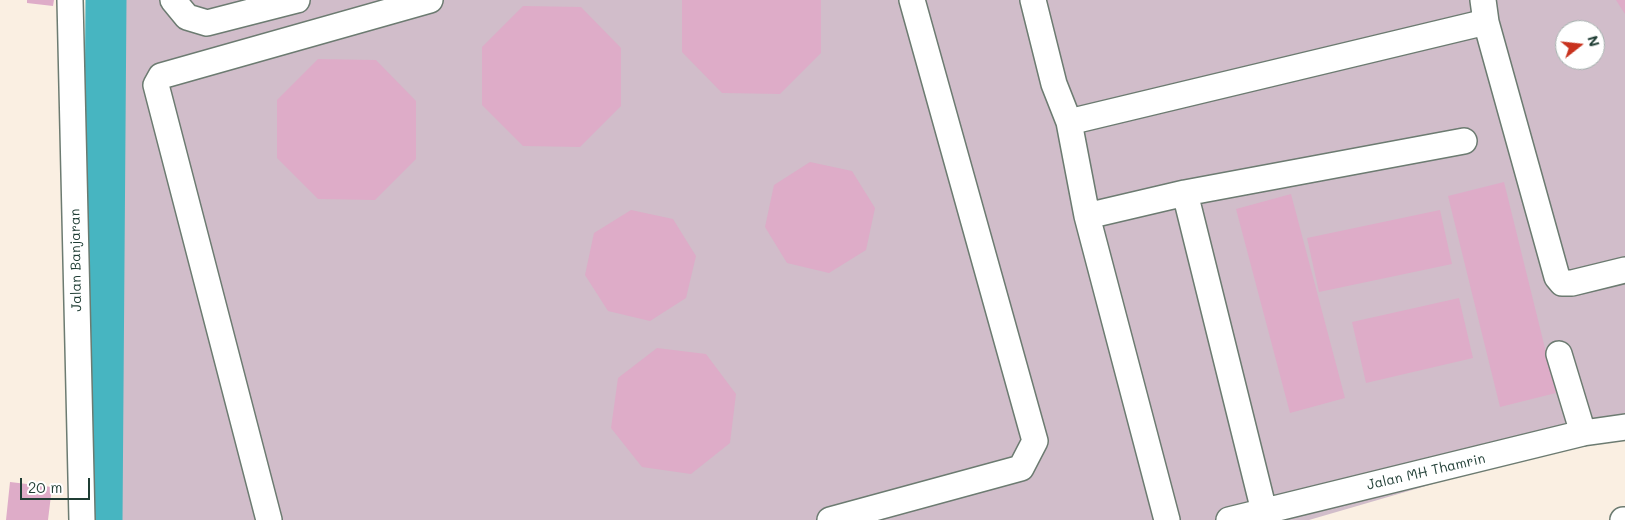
<!DOCTYPE html>
<html>
<head>
<meta charset="utf-8">
<style>
	body { margin:0 }
	#map { position:relative; width:1625px; height:520px; overflow:hidden; background:#faefe2; font-family:Mali,sans-serif }
	canvas { display:block }
	.north { position:absolute; left:1555px; top:20px; width:50px; height:50px; box-sizing:border-box; background:#fff; border:1px solid #a5b1ae; border-radius:50%; rotate:74deg; font-size:14px; font-weight:700; line-height:20px; text-align:center; color:#1f3d34 }
	.north::after { content:''; display:block; margin:auto; width:18px; height:22px; background:#c8321e; clip-path:polygon(50% 0,100% 100%,50% 72%,0 100%) }
	.scale { position:absolute; left:20px; top:478px; width:70px; height:22px; box-sizing:border-box; border:2px solid #1f3d34; border-top:0; padding-left:6px; font-size:15px; line-height:18px; white-space:nowrap; color:#1f3d34; -webkit-text-stroke:4px #fff; paint-order:stroke }
</style>
</head>
<body>
<div id="map">
<canvas width="1625" height="520"></canvas>
<div class="north">N</div>
<div class="scale">20 m</div>
</div>
<script>
const c = document.querySelector('canvas').getContext('2d');
c.lineJoin = 'round';
function fillPath(path, color) { c.fillStyle = color; c.fill(path, 'evenodd'); }
const poly = rows => new Path2D(rows.map(r => 'M' + r).join(''));
function trace(path, color, width, dash) { c.strokeStyle = color; c.lineWidth = width; c.lineCap = dash ? 'butt' : 'round'; c.setLineDash(dash || []); c.stroke(path); }
function write(font, color, halo, rows, align = 'center') {
  c.font = font + ' Mali,sans-serif'; c.lineWidth = 4; c.setLineDash([]); c.textBaseline = 'middle'; c.strokeStyle = halo; c.fillStyle = color; for (const [text, x, y, turn = 0] of rows) {
    c.save(); c.translate(x, y); c.rotate((+turn || 0) * Math.PI / 180); c.textAlign = isNaN(turn) ? turn : align; if (halo) c.strokeText(text, 0, 0); c.fillText(text, 0, 0); c.restore();
  }
}
fillPath(poly([
	[117,0,1625,0,1625,428,1309,520,87,520],
	[1565,30,1595,30,1595,60,1565,60]
]), '#d1bdca');
trace(poly([
	[102,520,106,0]
]), '#47b5c1', 41);
fillPath(poly([
	[27,0,54,0,53,6,27,3],
	[682,0,821,0,821,53,780,94,722,93,682,52],
	[1616,0,1625,0,1625,14],
	[523,6,581,7,621,48,621,106,580,147,523,146,482,105,482,47],
	[318,59,376,60,416,101,416,159,375,200,318,199,277,158,277,100],
	[810,162,852,171,875,208,866,250,829,273,787,263,765,227,774,185],
	[1504,182,1556,393,1500,407,1448,196],
	[1291,194,1345,398,1290,413,1236,209],
	[631,210,673,219,696,256,686,298,650,321,608,311,585,275,594,233],
	[1440,210,1452,264,1319,292,1307,238],
	[1459,298,1473,358,1366,383,1352,322],
	[657,348,706,354,736,394,730,443,691,474,642,467,611,428,618,378],
	[10,482,52,487,48,520,6,520]
]), '#deacc8');
const minor = poly([
	[70,0,82,520],
	[173,0,187,17,207,23,297,0],
	[1033,0,1054,84,1069,122],
	[1483,0,1486,22],
	[1087,216,1069,122,1486,22,1557,277,1562,283,1572,283,1625,270],
	[1559,354,1583,433],
	[1264,511,1185,193,1464,141],
	[269,520,156,85,161,76,430,0],
	[830,520,1021,468,1035,441,912,0],
	[1167,520,1087,216,1185,193],
	[1229,520,1583,433,1625,427],
	[1623,520,1625,520]
]);
trace(minor, '#6c7b71', 28);
trace(minor, '#fff', 25);
write('14px', '#1f3d34', '#fff', [
	["Jalan Banjaran",76,260,-91],
	["Jalan MH Thamrin",1426,472,-13]
]);
</script>
</body>
</html>
